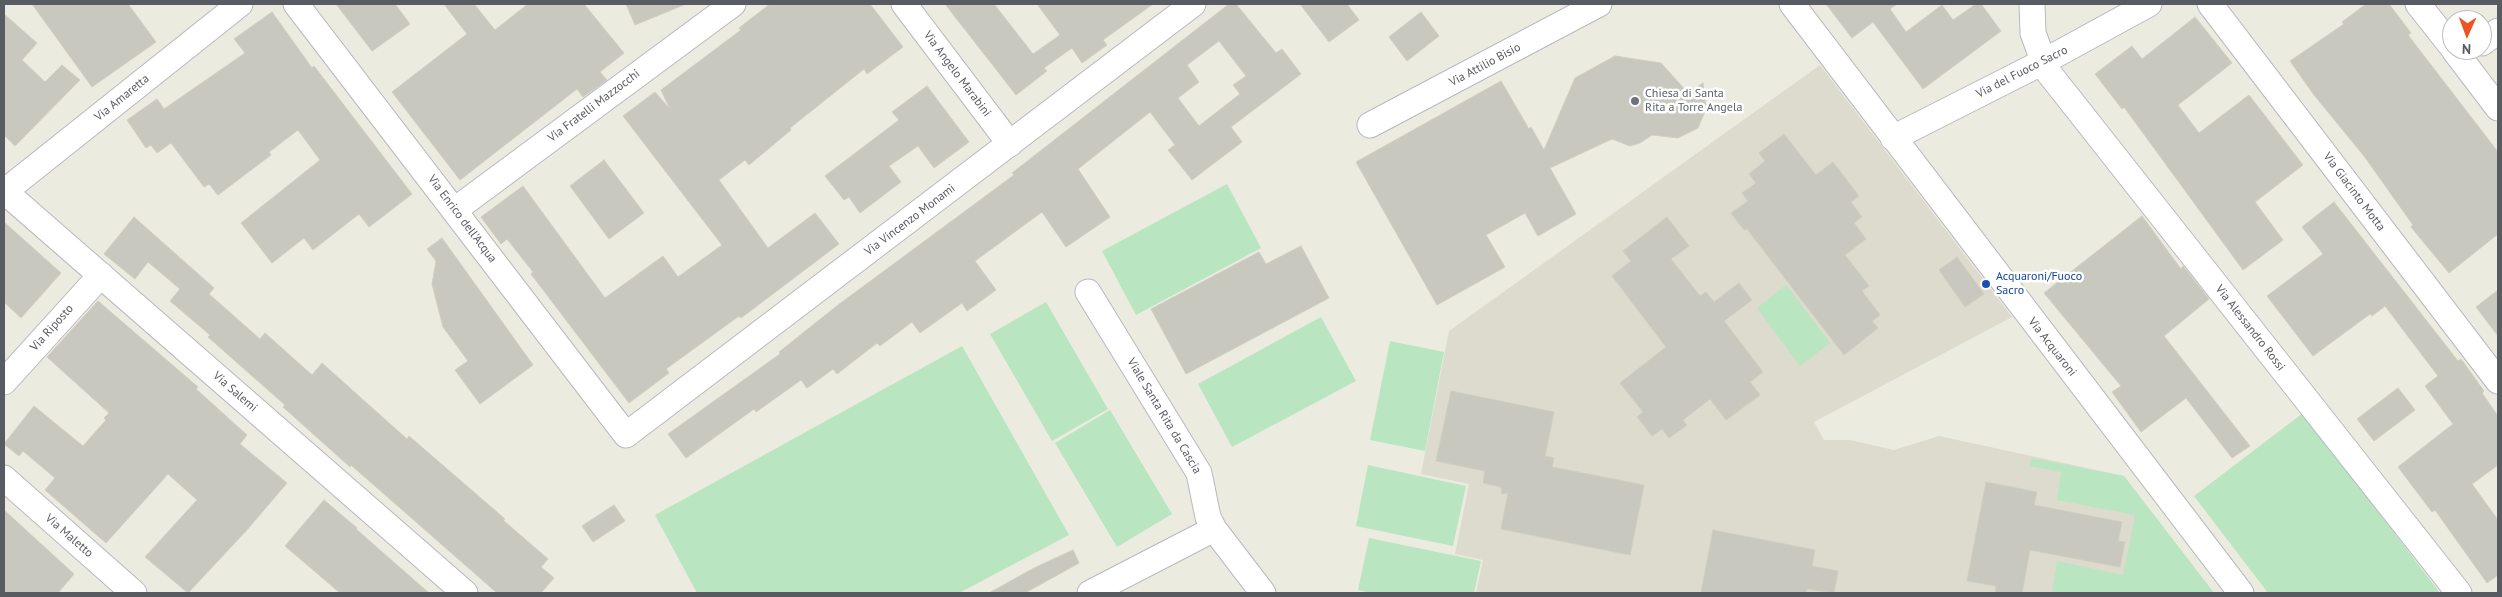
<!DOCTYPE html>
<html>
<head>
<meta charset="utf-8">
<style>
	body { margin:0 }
	#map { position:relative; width:2502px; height:597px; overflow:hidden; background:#ecebdf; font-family:"PT Sans",sans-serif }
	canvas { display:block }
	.frame { position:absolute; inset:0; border:5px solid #585b61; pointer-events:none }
	.north { position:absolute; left:2442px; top:10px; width:50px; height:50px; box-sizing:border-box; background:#fff; border:1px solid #bcbdc0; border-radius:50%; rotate:182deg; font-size:14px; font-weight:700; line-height:20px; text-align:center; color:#585b61 }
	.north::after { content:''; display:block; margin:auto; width:18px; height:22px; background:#ed5325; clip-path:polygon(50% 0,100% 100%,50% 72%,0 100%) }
</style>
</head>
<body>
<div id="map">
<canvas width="2502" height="597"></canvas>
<div class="frame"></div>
<div class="north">N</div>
</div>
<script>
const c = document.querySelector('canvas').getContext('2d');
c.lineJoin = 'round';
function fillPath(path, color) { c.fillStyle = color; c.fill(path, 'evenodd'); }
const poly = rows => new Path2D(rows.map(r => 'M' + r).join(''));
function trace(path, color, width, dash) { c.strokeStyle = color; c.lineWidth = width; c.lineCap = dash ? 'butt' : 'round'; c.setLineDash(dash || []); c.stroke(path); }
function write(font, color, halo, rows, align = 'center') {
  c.font = font + ' "PT Sans",sans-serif'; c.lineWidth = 5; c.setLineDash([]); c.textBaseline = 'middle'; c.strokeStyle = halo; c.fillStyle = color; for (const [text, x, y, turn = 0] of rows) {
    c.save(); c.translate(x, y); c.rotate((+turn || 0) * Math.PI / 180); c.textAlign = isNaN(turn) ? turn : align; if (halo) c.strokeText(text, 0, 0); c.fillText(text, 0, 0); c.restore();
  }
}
fillPath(poly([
	[1820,65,2012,317,1814,422,1824,440,1850,440,1894,450,1939,436,2124,476,2214,593,1476,593,1483,560,1455,554,1469,484,1421,474,1449,331]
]), '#dcdbce');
fillPath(poly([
	[1227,184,1261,248,1136,315,1102,251],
	[1786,285,1830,343,1800,366,1757,308],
	[1046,302,1108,409,1052,441,990,334],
	[1321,317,1356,381,1232,447,1198,384],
	[1390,341,1444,352,1425,451,1370,440],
	[962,346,1069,535,959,593,697,593,655,515],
	[1110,410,1172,514,1117,547,1055,443],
	[2303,413,2440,593,2268,593,2194,496],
	[2031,458,2124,476,2214,593,2052,593,2057,561,2123,575,2135,515,2057,500,2061,472,2030,466],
	[1368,465,1466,486,1453,546,1356,526],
	[1369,538,1481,561,1474,593,1372,593,1358,590]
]), '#bae5c1');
const building = poly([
	[32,4,128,4,156,42,92,87,32,4],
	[336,4,395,4,410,24,372,51,336,4],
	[444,4,474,4,495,30,528,4,584,4,624,53,600,72,607,80,583,97,577,89,460,180,392,92,467,34,444,4],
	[626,4,686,4,635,25,626,4],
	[770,4,870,4,903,47,867,74,864,69,790,128,791,130,749,165,745,160,719,180,768,248,815,213,839,244,741,318,739,316,666,369,669,373,629,403,531,274,533,272,507,239,501,244,481,217,523,186,605,298,663,256,678,277,722,245,623,116,655,92,670,109,661,90,741,30,739,28,770,4],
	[945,4,994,4,1033,54,1060,35,1037,4,1153,4,1103,40,1107,45,1082,63,1072,48,1044,68,1047,71,1016,95,945,4],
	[1229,4,1236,4,1276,53,1282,49,1301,74,1231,127,1242,142,1192,180,1168,150,1175,145,1150,112,1078,169,1110,217,1066,247,1042,212,975,261,996,290,967,311,962,303,920,333,912,322,880,346,877,343,837,374,833,369,807,388,801,380,756,412,754,409,686,458,668,434,780,354,779,352,838,305,1014,175,1012,173,1229,4],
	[1219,41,1246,76,1233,85,1240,94,1199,126,1178,98,1199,82,1187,65,1219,41],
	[1300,4,1347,4,1359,20,1329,42,1300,4],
	[1826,4,1897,4,1890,9,1906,32,1942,5,1953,20,1976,4,1981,4,2001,31,1923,89,1873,22,1852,38,1826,4],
	[2366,4,2389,4,2411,33,2408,35,2498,152,2498,234,2449,273,2411,227,2413,225,2364,156,2314,95,2290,61,2344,24,2342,22,2366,4],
	[272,12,312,68,314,66,412,194,369,227,359,214,313,250,304,238,272,263,241,223,320,160,298,130,269,152,271,155,218,195,209,184,204,187,171,143,157,153,151,145,146,148,127,120,157,99,164,109,245,53,234,39,272,12],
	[1421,12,1439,36,1407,61,1389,37,1421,12],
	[4,14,37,43,22,60,45,82,62,65,80,80,15,146,4,135,4,14],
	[2195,17,2232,63,2178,105,2199,133,2249,95,2303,165,2255,202,2283,240,2243,270,2124,107,2122,109,2095,74,2132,46,2142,59,2195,17],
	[1615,56,1661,63,1688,93,1703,83,1706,109,1698,128,1678,138,1652,135,1640,143,1630,146,1612,139,1550,168,1576,214,1538,236,1525,213,1486,235,1505,267,1437,305,1356,162,1501,81,1529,129,1531,127,1544,150,1575,78,1615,56],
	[927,86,969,142,934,168,918,146,889,166,901,182,860,213,849,197,844,200,825,176,899,120,892,112,927,86],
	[1784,134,1816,175,1833,162,1859,196,1851,202,1862,217,1854,223,1866,239,1845,255,1869,286,1862,291,1880,315,1872,321,1878,328,1844,355,1747,229,1744,230,1731,213,1748,201,1742,193,1756,183,1749,174,1765,161,1759,153,1784,134],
	[604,160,644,213,609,239,570,186,604,160],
	[2334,202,2458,361,2461,359,2484,391,2482,393,2498,416,2498,465,2472,484,2498,520,2498,575,2487,583,2435,510,2432,512,2398,467,2453,424,2425,386,2438,376,2385,306,2372,316,2370,314,2313,356,2267,296,2323,254,2302,227,2334,202],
	[2142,216,2181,269,2183,266,2209,299,2164,336,2250,446,2232,458,2186,398,2141,432,2112,392,2121,386,2044,293,2142,216],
	[134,217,214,288,209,294,260,339,265,333,312,375,322,363,407,439,409,436,505,519,503,520,548,559,541,567,554,578,541,593,497,593,351,465,350,467,283,407,285,405,208,337,210,335,170,301,180,289,148,262,135,279,104,254,134,217],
	[1667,217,1689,246,1671,259,1700,296,1706,292,1714,302,1739,283,1752,300,1724,321,1763,372,1750,382,1760,395,1726,420,1710,399,1683,420,1687,425,1669,438,1662,429,1652,436,1637,417,1643,412,1620,383,1666,347,1612,276,1631,261,1623,251,1667,217],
	[4,222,61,273,21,318,4,302,4,222],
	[442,238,533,365,480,404,455,370,468,361,443,327,432,284,436,261,427,249,442,238],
	[1301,246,1329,298,1186,374,1151,309,1259,252,1266,264,1301,246],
	[1957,257,1984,294,1965,307,1939,270,1957,257],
	[2498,290,2498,336,2476,307,2498,290],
	[98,301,198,387,196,389,247,435,240,444,287,483,246,531,188,593,145,557,197,500,168,474,106,543,45,490,55,478,23,451,19,456,4,444,34,406,83,446,106,420,104,418,109,413,47,357,98,301],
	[2398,388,2415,410,2374,441,2357,419,2398,388],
	[1451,391,1554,412,1545,456,1554,458,1552,467,1644,485,1630,555,1501,529,1508,493,1502,494,1501,487,1483,483,1485,471,1436,461,1451,391],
	[1986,482,2037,492,2034,505,2122,522,2118,541,2125,542,2120,567,2030,550,2022,593,1995,593,1996,586,1967,581,1986,482],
	[324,500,357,528,356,529,429,593,340,593,285,546,324,500],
	[614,505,625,521,593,542,582,526,614,505],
	[4,510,74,574,58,593,4,593,4,510],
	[1713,530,1815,550,1812,566,1838,571,1834,593,1807,589,1806,593,1701,593,1713,530],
	[1073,550,1079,563,1025,593,989,593,1034,568,1073,550]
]);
fillPath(building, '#c9c8bf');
trace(building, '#d1cebe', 1);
const minor = poly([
	[296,4,626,435,1193,4],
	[904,4,1010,144],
	[1792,4,2241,593],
	[2032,4,2033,33,2040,52,2041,63,2459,593],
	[2210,4,2498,381],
	[2418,4,2452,47],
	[2482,43,2498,31],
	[2454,50,2498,108],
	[1370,125,1599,4],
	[1893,138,2041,63,2149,4],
	[4,191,465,593],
	[4,192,240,4],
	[456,209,733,4],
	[1088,292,1199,473,1208,517,1214,529,1263,593],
	[4,382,101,275],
	[4,478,134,593],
	[1090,593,1214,529]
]);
trace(minor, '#b7b9bf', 27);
trace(minor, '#fff', 25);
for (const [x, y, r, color] of [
	[1635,101,5,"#6b7280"],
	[1986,284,5,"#1a4fb4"]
]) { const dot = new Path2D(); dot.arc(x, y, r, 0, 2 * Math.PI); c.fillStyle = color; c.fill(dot); trace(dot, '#fff', 2); }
write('12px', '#585b61', '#fff', [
	["Via Attilio Bisio",1485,65,-28],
	["Via del Fuoco Sacro",2022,72,-27],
	["Via Angelo Marabini",957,74,53],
	["Via Amaretta",122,98,-39],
	["Via Fratelli Mazzocchi",594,106,-37],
	["Via Giacinto Motta",2354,192,53],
	["Via Enrico dell'Acqua",462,219,53],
	["Via Vincenzo Monamì",910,220,-37],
	["Via Riposto",52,328,-48],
	["Via Alessandro Rossi",2250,328,52],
	["Via Acquaroni",2052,347,52],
	["Via Salemi",235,392,41],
	["Viale Santa Rita da Cascia",1164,416,59],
	["Via Maletto",69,536,41]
]);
write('12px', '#5b616d', '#fff', [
	["Chiesa di Santa",1645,94],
	["Rita a Torre Angela",1645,108]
], 'left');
write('12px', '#164399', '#fff', [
	["Acquaroni/Fuoco",1996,277],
	["Sacro",1996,291]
], 'left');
</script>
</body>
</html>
